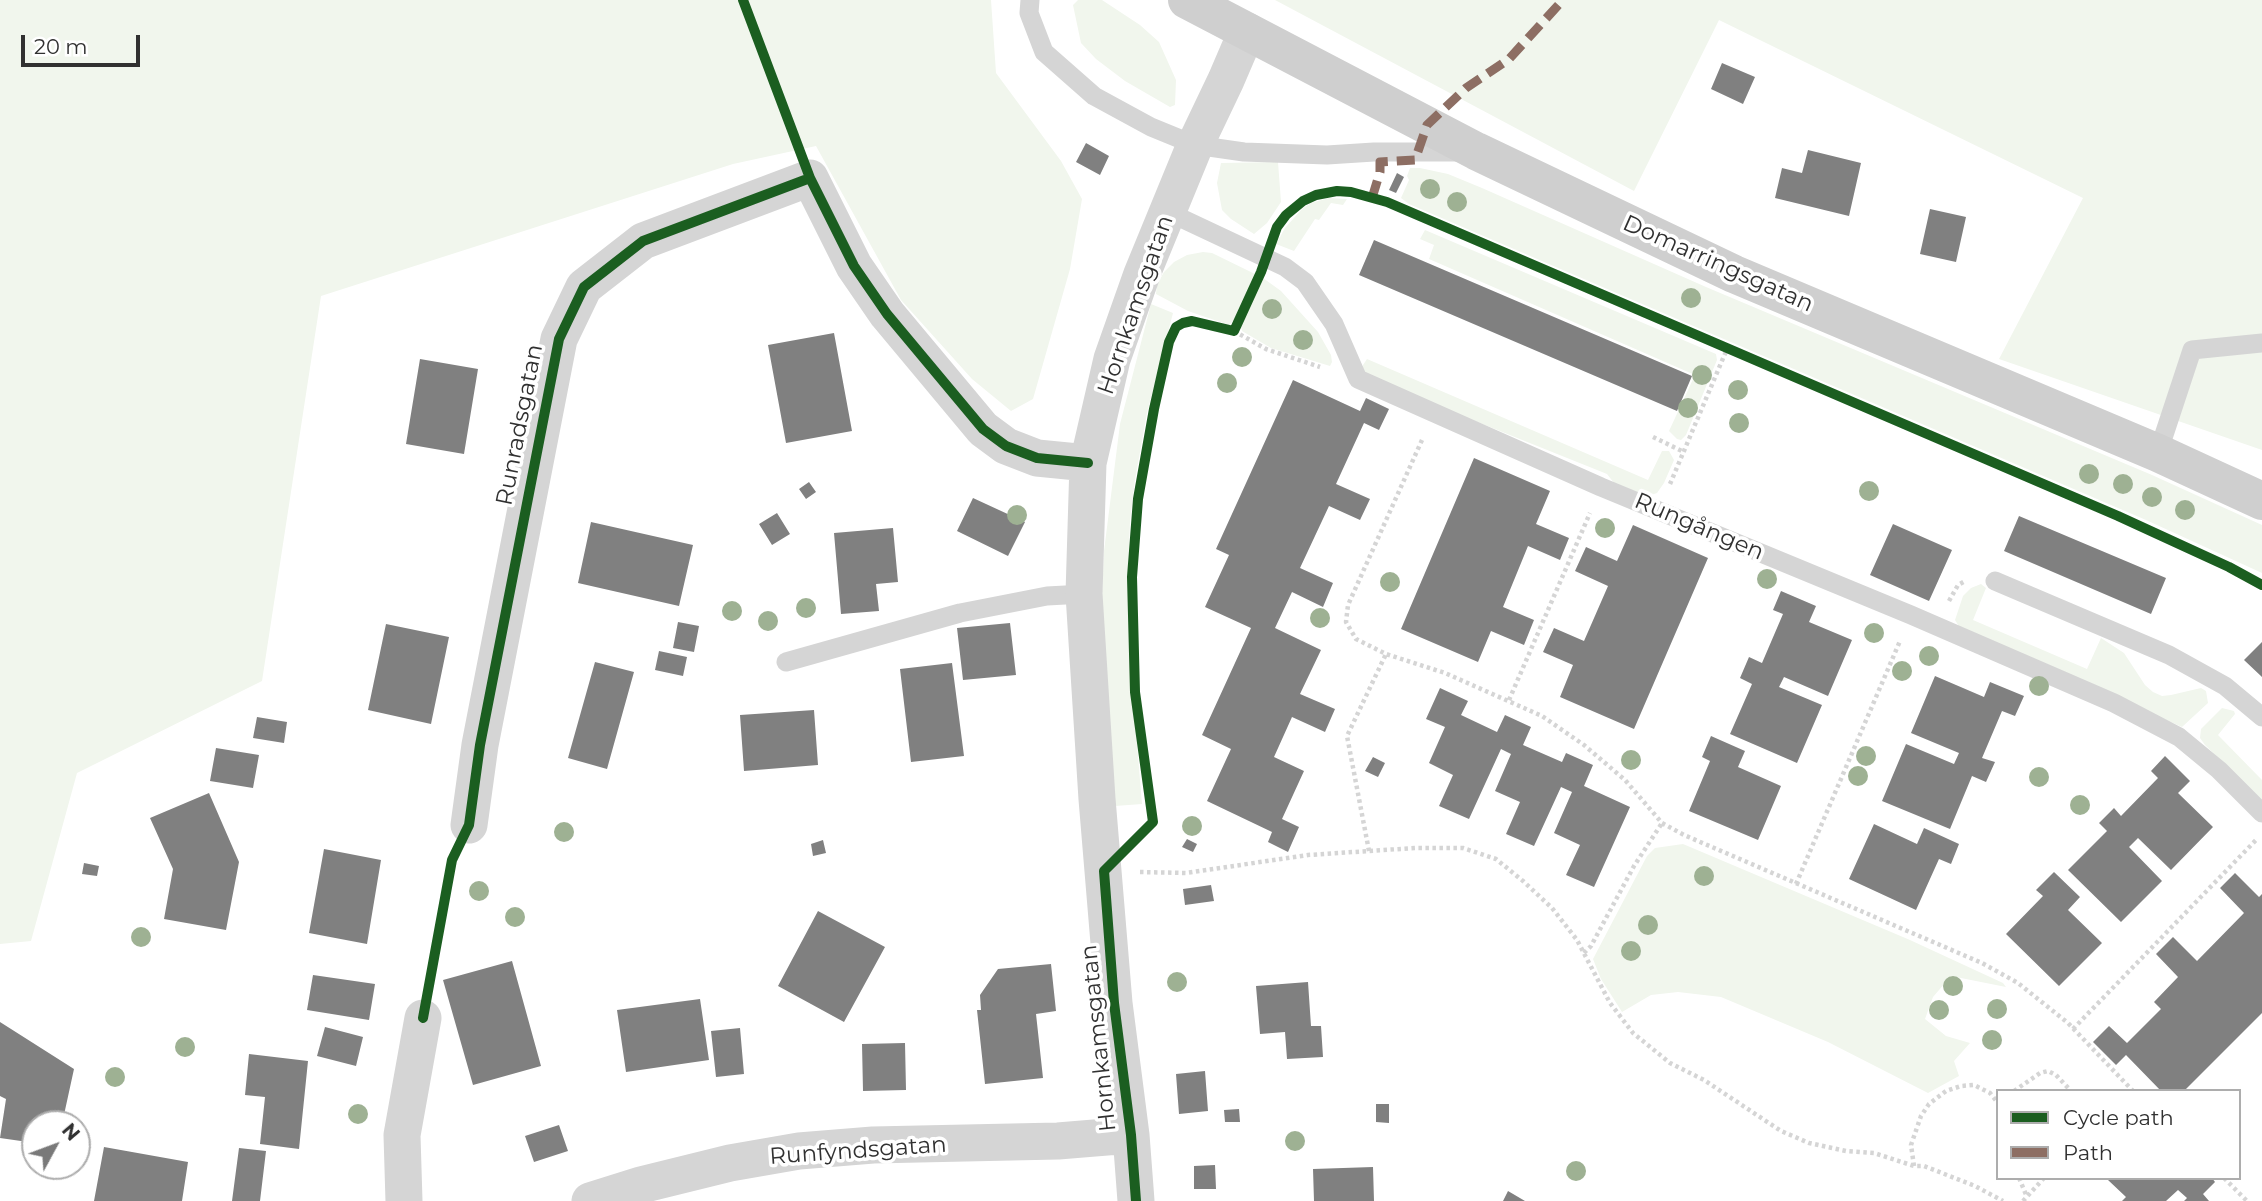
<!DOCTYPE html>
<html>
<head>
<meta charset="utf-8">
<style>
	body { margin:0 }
	#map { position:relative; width:2262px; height:1201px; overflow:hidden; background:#fff; font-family:Montserrat,sans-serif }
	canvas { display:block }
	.legend { position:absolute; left:1996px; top:1089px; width:245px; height:91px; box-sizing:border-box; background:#fff; border:2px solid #adadad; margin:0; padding:9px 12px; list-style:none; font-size:21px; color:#313131 }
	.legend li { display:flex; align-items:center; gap:14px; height:35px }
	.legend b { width:35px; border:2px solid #adadad }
	.north { position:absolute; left:21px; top:1110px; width:70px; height:70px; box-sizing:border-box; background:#fff; border:2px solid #adadad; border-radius:50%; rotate:49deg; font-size:19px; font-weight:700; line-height:28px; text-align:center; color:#313131 }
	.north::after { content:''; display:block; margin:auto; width:24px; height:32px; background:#797979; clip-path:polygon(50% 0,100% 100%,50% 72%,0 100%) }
	.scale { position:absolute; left:21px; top:35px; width:119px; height:32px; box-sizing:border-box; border:4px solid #313131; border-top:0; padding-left:9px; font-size:21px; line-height:24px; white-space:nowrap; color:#313131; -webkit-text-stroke:5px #fff; paint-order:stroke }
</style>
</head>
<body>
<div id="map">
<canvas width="2262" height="1201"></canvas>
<ul class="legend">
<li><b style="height:9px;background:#1b5e20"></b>Cycle path</li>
<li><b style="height:9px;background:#8d6e63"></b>Path</li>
</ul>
<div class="north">N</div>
<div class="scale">20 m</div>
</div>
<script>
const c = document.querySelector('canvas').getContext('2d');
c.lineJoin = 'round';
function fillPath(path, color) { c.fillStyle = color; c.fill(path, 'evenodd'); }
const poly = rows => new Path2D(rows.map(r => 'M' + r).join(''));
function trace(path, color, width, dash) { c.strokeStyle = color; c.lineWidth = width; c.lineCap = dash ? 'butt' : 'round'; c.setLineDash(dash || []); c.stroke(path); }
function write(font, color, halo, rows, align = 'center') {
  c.font = font + ' Montserrat,sans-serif'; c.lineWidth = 7; c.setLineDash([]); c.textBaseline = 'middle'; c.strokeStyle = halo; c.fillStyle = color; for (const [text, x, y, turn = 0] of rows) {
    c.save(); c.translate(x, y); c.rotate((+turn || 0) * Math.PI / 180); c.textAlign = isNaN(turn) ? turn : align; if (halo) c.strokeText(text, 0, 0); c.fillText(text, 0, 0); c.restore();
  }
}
fillPath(poly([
	[0,0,991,0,996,73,1061,161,1082,199,1070,269,1033,399,1011,411,972,379,901,300,816,146,733,164,321,296,262,681,77,773,31,941,0,944],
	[1078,0,1102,0,1140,25,1159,42,1176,80,1175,105,1170,107,1125,81,1096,59,1081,43,1073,5],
	[1275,0,2262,0,2262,450,1999,359,2083,198,1719,20,1634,191],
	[1278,162,1281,202,1267,223,1254,234,1231,219,1222,210,1217,183,1221,163],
	[1410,168,1420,168,1448,174,1482,188,1706,287,2152,475,2262,525,2262,573,2146,520,1409,204,1401,198,1409,180,1407,176],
	[1329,198,1347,199,1343,205,1331,203,1319,220,1315,219,1294,251,1276,244,1285,228,1302,209,1311,203],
	[1425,230,1716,354,1717,360,1686,435,1681,440,1677,439,1669,431,1695,375,1429,259,1434,245,1420,239],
	[1203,252,1212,253,1255,274,1234,320,1229,325,1188,311,1156,294,1157,284,1164,272,1174,262,1187,255],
	[1263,278,1281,291,1318,332,1331,355,1332,362,1330,366,1271,348,1242,331,1241,326],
	[1151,304,1173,313,1147,413,1135,480,1130,521,1128,571,1131,672,1142,804,1115,806,1102,596,1104,551,1120,424],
	[1367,359,1648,480,1662,451,1669,451,1674,460,1664,483,1657,493,1645,497,1614,483,1607,474,1450,411,1366,373,1363,369,1363,365],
	[1981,584,1986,588,1973,620,2087,669,2101,638,2124,653,2145,685,2153,692,2162,696,2171,695,2201,688,2206,691,2208,703,2182,727,1960,628,1955,620,1963,596,1971,588],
	[2222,708,2234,711,2235,714,2218,735,2262,780,2262,800,2205,745,2200,738,2201,729],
	[1683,844,1910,940,2003,983,2006,987,1951,976,1933,997,1925,1019,1946,1036,1970,1043,1954,1061,1959,1076,1928,1093,1828,1042,1721,997,1678,992,1651,995,1622,1012,1601,979,1593,959,1647,856,1655,848]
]), '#f1f6ed');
fillPath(poly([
	[1722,63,1755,77,1743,104,1711,89],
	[1086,143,1109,156,1100,175,1076,162],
	[1808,150,1861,163,1849,216,1775,198,1782,168,1802,173],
	[1397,173,1404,177,1396,193,1389,190],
	[1930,209,1966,217,1956,262,1920,254],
	[1374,240,1692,376,1677,411,1359,275],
	[834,333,852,431,786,443,768,345],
	[420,359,478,369,464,454,406,444],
	[1293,380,1360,411,1366,398,1389,409,1379,430,1364,423,1336,484,1370,499,1360,520,1329,506,1300,568,1333,583,1323,607,1292,592,1275,628,1321,650,1300,694,1335,709,1325,732,1292,717,1274,757,1304,771,1282,819,1299,827,1288,852,1268,842,1272,832,1207,801,1231,749,1202,735,1251,628,1205,607,1229,555,1216,549],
	[1474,458,1550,491,1536,524,1569,538,1560,560,1528,546,1503,607,1534,620,1524,645,1491,631,1478,662,1401,629],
	[809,482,816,492,806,499,799,489],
	[973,498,1025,522,1008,556,957,531],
	[777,513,790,534,772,545,759,524],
	[2019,516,2166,578,2151,614,2004,551],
	[591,522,693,545,679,606,578,583],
	[1893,524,1952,550,1929,601,1870,575],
	[1633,525,1708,558,1634,729,1560,697,1573,665,1543,652,1554,628,1584,641,1608,586,1575,571,1586,547,1617,561],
	[893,528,898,582,876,584,879,611,841,614,834,533],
	[1781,591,1816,606,1809,622,1852,640,1828,696,1784,677,1779,687,1822,705,1797,763,1730,734,1752,684,1740,678,1749,657,1762,663,1783,614,1773,610],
	[678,622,699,626,694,652,673,648],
	[1010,623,1016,675,963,680,957,628],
	[386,624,449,637,431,724,368,710],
	[2262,642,2262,677,2244,660],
	[659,651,687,657,683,676,655,670],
	[595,662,634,672,607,769,568,758],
	[952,663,964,756,911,762,900,669],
	[1935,676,1984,697,1990,682,2024,696,2015,716,2002,711,1982,758,1995,762,1986,782,1972,776,1950,829,1882,801,1906,744,1954,764,1959,753,1911,733],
	[1440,688,1468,701,1461,715,1497,732,1505,715,1531,727,1523,745,1562,762,1566,753,1593,765,1584,786,1630,807,1594,887,1566,875,1580,845,1554,833,1572,792,1561,787,1534,846,1506,834,1520,802,1495,791,1511,754,1501,749,1469,819,1439,806,1453,775,1429,763,1445,727,1426,719],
	[814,710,818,765,744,771,740,715],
	[257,717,287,722,284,743,253,738],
	[1711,736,1745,751,1738,767,1781,786,1758,840,1689,811,1710,761,1702,757],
	[216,748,259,755,253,788,210,781],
	[2165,756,2190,781,2178,793,2213,827,2171,870,2138,838,2129,847,2162,881,2121,922,2068,870,2107,831,2099,823,2114,808,2121,816,2158,778,2151,771],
	[1373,757,1385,763,1378,777,1365,771],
	[209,793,239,862,226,930,164,919,173,869,150,818],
	[1874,824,1917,844,1924,828,1959,844,1951,864,1939,859,1916,910,1849,879],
	[1187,839,1197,844,1193,852,1182,847],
	[823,840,826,853,813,856,811,844],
	[324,849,381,860,367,944,309,933],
	[84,863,99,866,97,876,82,874],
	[2054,872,2080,897,2068,910,2102,943,2059,986,2006,934,2043,896,2036,890],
	[2235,873,2259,897,2262,894,2262,1013,2184,1091,2161,1091,2126,1055,2116,1065,2093,1042,2109,1026,2127,1043,2161,1009,2154,1002,2178,977,2156,954,2173,937,2197,961,2244,913,2220,888],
	[1211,885,1214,901,1185,905,1183,889],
	[818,911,885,947,844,1022,778,986],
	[512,961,541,1066,473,1085,443,980],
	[1051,964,1056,1011,1036,1014,1043,1078,985,1084,977,1010,981,1010,980,995,998,969],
	[313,975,375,984,369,1020,307,1010],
	[1308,982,1311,1026,1321,1026,1323,1057,1287,1059,1285,1032,1260,1034,1256,986],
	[700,999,709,1060,626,1072,617,1010],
	[0,1022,74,1069,62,1124,35,1124,35,1143,0,1138,6,1099,0,1096],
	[325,1027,363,1037,356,1066,317,1056],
	[740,1028,744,1074,716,1077,711,1031],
	[905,1043,906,1090,863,1091,862,1044],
	[249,1054,308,1061,299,1149,260,1144,265,1097,245,1095],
	[1205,1071,1208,1111,1179,1114,1176,1074],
	[1376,1104,1389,1104,1389,1123,1376,1122],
	[1239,1109,1240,1122,1225,1122,1224,1110],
	[559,1125,568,1151,534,1162,525,1136],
	[104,1147,188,1162,182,1201,94,1201],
	[239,1148,266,1151,260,1201,232,1201],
	[1215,1165,1216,1189,1194,1189,1194,1166],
	[1373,1167,1374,1201,1314,1201,1313,1169],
	[2109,1178,2212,1178,2215,1182,2203,1194,2209,1201,2184,1201,2187,1198,2178,1190,2166,1201,2122,1201,2126,1197,2108,1180],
	[1508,1191,1525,1201,1503,1201]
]), '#808080');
trace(poly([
	[1234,331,1266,349,1320,367],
	[1653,437,1684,452],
	[1422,440,1348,605,1346,622,1356,639,1386,654,1445,673,1542,716,1584,745,1625,780,1662,823,1684,835,1982,963,2018,983,2068,1023,2133,1091],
	[1670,484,1727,349],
	[1949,601,1958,585,1965,581],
	[1509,700,1590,513],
	[1369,851,1347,736,1386,654],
	[1140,872,1186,873,1308,855,1415,848,1463,848,1496,859,1523,881,1552,908,1577,940,1610,1003,1633,1033,1670,1063,1704,1080,1781,1131,1809,1143,1846,1151,1874,1153,1914,1166,1924,1166,1975,1186,2003,1201],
	[1796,884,1900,641],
	[1584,953,1591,946,1634,866,1662,823],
	[2073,1029,2256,840],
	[2014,1091,2040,1073,2048,1071,2056,1075,2071,1091],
	[1914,1166,1911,1145,1921,1116,1929,1104,1946,1091,1961,1086,1974,1085,1990,1093,1998,1103],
	[2019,1178,2027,1197],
	[2224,1178,2247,1201],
	[2023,1201,2044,1178]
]), '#d5d5d5', 4.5, [3.5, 3.5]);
trace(poly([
	[1030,0,1029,13,1044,52,1094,96,1151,127,1195,145,1244,152,1327,155,1374,152,1460,152],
	[1168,212,1285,267,1305,282,1334,324,1358,379,1601,487,1911,615,2114,703,2179,737,2219,770,2262,813],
	[2158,453,2192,350,2262,343],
	[1995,581,2169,655,2225,686,2262,717],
	[786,662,960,613,1047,596,1084,594]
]), '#d5d5d5', 19);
trace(poly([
	[469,825,480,745,559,339,584,287,643,241,810,178,854,266,887,314,983,429,1006,446,1037,458,1088,463],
	[404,1201,402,1135,423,1018],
	[590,1201,641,1185,730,1163,799,1151,873,1145,1058,1141,1131,1135],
	[1136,1201,1131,1135,1114,1003,1097,799,1084,594,1088,463,1112,359,1142,274,1195,145,1226,80,1247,31]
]), '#d5d5d5', 37);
trace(poly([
	[1187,0,1476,151,1734,274,2158,453,2262,501]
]), '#cfcfcf', 38);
trace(poly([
	[1372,198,1380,172,1380,162,1415,160,1427,125,1466,88,1509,59,1563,0]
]), '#8d6e63', 9, [18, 9]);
trace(poly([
	[743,0,810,178],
	[423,1018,452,860,469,825,480,745,559,339,584,287,643,241,810,178,854,266,887,314,983,429,1006,446,1037,458,1088,463],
	[1136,1201,1131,1135,1114,1003,1104,871,1153,822,1135,692,1132,577,1138,499,1154,409,1169,342,1176,327,1183,323,1192,321,1234,331,1261,272,1277,227,1286,215,1303,201,1316,195,1337,191,1351,192,1387,202,2118,516,2229,567,2262,585]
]), '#1b5e20', 10);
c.fillStyle = '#9eb193';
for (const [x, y] of [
	[1430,189],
	[1457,202],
	[1691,298],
	[1272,309],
	[1303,340],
	[1242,357],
	[1702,375],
	[1227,383],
	[1738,390],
	[1688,408],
	[1739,423],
	[2089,474],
	[2123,484],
	[1869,491],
	[2152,497],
	[2185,510],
	[1017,515],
	[1605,528],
	[1767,579],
	[1390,582],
	[806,608],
	[732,611],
	[1320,618],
	[768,621],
	[1874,633],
	[1929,656],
	[1902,671],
	[2039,686],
	[1866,756],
	[1631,760],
	[1858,776],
	[2039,777],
	[2080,805],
	[1192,826],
	[564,832],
	[1704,876],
	[479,891],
	[515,917],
	[1648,925],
	[141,937],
	[1631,951],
	[1177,982],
	[1953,986],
	[1997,1009],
	[1939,1010],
	[1992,1040],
	[185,1047],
	[115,1077],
	[358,1114],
	[1295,1141],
	[1576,1171]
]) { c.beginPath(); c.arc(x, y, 10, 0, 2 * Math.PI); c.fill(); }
write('23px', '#313131', '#fff', [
	["Domarringsgatan",1718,264,24],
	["Hornkamsgatan",1136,305,-71],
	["Runradsgatan",520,425,-79],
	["Rungången",1699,527,23],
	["Hornkamsgatan",1099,1038,-96],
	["Runfyndsgatan",858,1151,-4]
]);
</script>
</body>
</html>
